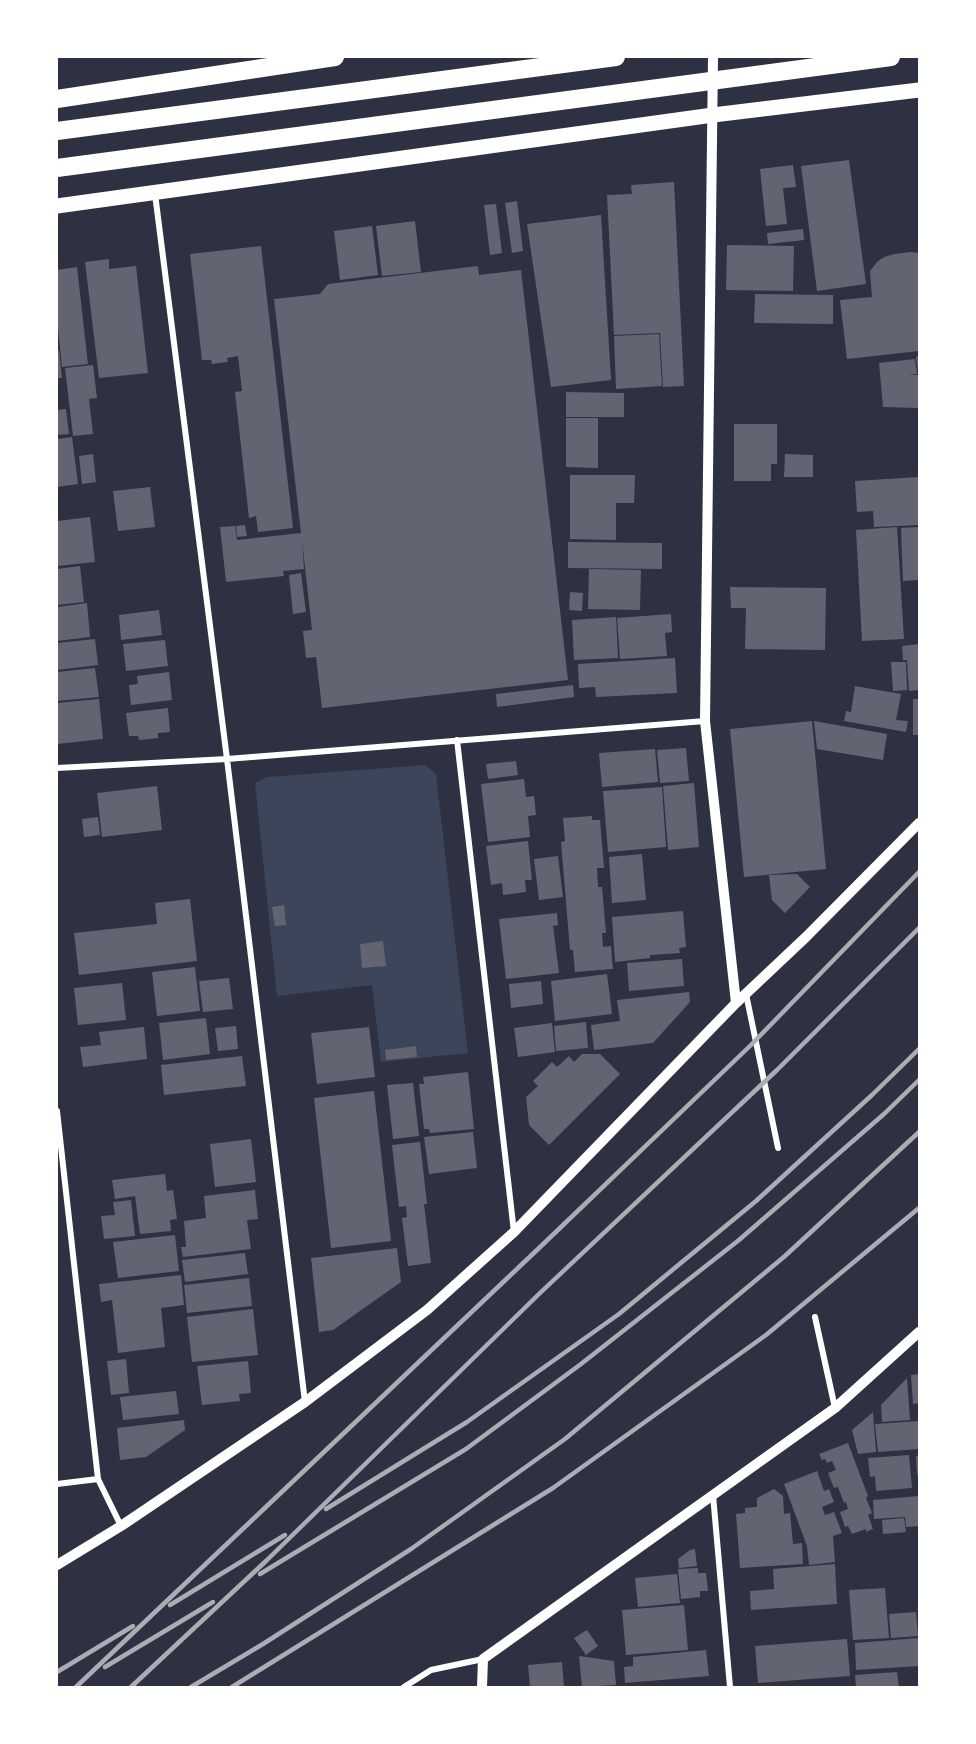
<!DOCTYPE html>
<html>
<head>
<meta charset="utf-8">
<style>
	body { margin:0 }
	#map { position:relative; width:976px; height:1744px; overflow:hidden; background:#2d3142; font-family:"Roboto Condensed",sans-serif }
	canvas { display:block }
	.frame { position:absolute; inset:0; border:58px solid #fff; pointer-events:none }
</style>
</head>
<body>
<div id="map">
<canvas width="976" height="1744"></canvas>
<div class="frame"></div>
</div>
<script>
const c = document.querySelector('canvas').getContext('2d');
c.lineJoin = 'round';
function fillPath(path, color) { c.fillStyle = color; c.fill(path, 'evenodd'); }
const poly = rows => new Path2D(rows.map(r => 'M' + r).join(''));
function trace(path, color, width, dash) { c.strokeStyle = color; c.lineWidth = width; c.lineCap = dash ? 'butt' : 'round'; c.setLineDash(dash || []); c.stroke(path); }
fillPath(poly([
	[425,765,436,774,468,1053,381,1062,372,985,277,996,255,783,267,777]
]), '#3c4559');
fillPath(poly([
	[849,160,866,284,817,291,801,166],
	[793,165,796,187,783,188,787,224,766,226,760,169],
	[674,182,684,386,663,387,660,333,614,335,607,195,632,194,631,185],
	[517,201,523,251,512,253,505,203],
	[496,204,502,253,490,255,484,205],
	[601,215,611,380,551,387,527,224],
	[415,221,421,272,382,276,376,226],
	[372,226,378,275,340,280,334,231],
	[803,229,804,240,768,244,767,233],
	[727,245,794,246,793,291,726,290],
	[261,246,293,528,258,532,256,516,249,518,235,392,242,391,238,356,227,358,228,362,212,364,211,360,202,360,190,254],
	[911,252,919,253,919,351,847,359,840,300,872,297,870,271,877,262,884,257,895,254],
	[109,259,109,269,136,266,148,373,99,378,85,262],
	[478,266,479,275,521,270,568,680,322,708,316,657,306,658,303,631,312,630,302,540,304,569,283,571,284,576,226,582,220,527,235,526,237,540,301,533,274,299,320,294,328,284],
	[77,267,88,364,62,367,57,319,57,270],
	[755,294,833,295,833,324,754,323],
	[659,334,662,386,616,389,614,336],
	[57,350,59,350,62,378,57,378],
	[919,356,919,372,918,372,916,357],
	[915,359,917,374,908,375,919,375,919,408,883,407,879,363],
	[93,365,97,398,89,399,93,434,73,436,65,368],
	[566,392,624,393,624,417,566,417],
	[66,409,69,434,57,435,57,410],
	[566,418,598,418,598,468,566,467],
	[734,424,777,424,777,464,771,464,771,481,734,481],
	[72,437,78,484,57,487,57,439],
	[93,454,96,482,82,484,79,456],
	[785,454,813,455,813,477,784,477],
	[570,475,635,475,634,503,616,503,616,540,570,539],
	[919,477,919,525,874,527,873,511,857,512,855,481],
	[150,487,155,527,118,531,113,491],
	[90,517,95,562,57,566,57,521],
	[245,525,247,536,237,537,236,526],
	[897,527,904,639,862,641,856,530],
	[919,527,919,580,903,581,901,528],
	[568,542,662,543,662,569,568,568],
	[80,566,84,602,57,605,57,569],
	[589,569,641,570,640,610,588,609],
	[301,573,306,612,293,614,289,575],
	[730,587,826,588,825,650,745,649,746,608,731,608],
	[570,592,583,593,582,611,569,610],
	[87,603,90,637,57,641,57,607],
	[159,610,162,635,121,640,119,615],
	[671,614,672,632,665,633,667,656,620,659,617,618],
	[616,617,618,658,574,660,572,620],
	[95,639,98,665,57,670,57,643],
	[165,640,168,666,126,671,123,644],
	[919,644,919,690,909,691,907,660,903,660,902,646],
	[675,658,677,693,596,697,595,687,579,688,578,664],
	[891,662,906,662,907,690,893,691],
	[95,668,99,697,57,701,57,672],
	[169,672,172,700,131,705,129,685,138,684,137,676],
	[573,685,574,697,497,707,496,694],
	[855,686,901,694,896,720,908,721,906,732,844,721,846,711,851,712],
	[99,699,103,739,57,744,57,703],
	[913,699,919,699,919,735,913,735],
	[168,708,170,732,158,733,158,738,139,740,138,736,129,736,126,713],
	[812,721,826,869,744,877,730,729],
	[814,721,887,734,883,760,817,749],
	[686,748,689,781,660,783,657,750],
	[655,749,658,782,602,787,599,753],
	[516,761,518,775,488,779,486,764],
	[524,779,526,797,534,796,536,815,528,816,530,837,488,842,481,784],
	[694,783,699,847,668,850,663,786],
	[157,786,162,830,102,837,97,793],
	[662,787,666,847,608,852,603,791],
	[592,816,592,820,600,820,604,868,597,868,598,887,602,887,606,933,602,933,603,947,611,946,613,969,575,972,573,950,570,950,561,842,565,841,563,818],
	[98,817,100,835,84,837,82,819],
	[528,841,532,880,525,880,526,892,503,895,502,883,491,885,486,846],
	[642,854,646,900,612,903,609,857],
	[558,856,563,897,539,900,534,859],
	[797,874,810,887,785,913,772,900,769,875],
	[190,899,197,961,79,975,74,933,157,924,155,903],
	[284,905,286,925,275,926,272,907],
	[683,911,686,947,679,948,680,953,650,955,650,958,615,962,612,917],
	[557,913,558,925,553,926,559,973,506,979,499,919],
	[383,941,386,966,362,968,360,944],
	[682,959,684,986,629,991,627,963],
	[195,967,200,1011,157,1016,152,972],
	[607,974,612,1014,555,1021,551,981],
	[229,978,233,1009,203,1012,199,981],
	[541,981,543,1004,511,1008,509,984],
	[122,983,126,1020,78,1025,74,988],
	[689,992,690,1002,653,1043,594,1050,591,1025,620,1021,617,1000],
	[206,1018,210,1054,163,1060,159,1023],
	[586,1022,588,1048,556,1051,554,1026],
	[552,1023,555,1052,518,1057,514,1028],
	[236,1026,238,1049,218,1051,215,1028],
	[144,1027,147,1059,83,1067,80,1047,101,1045,99,1032],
	[369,1027,375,1077,317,1084,311,1033],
	[416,1046,417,1057,386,1060,385,1050],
	[582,1054,600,1054,620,1074,549,1145,529,1125,526,1097,538,1086,533,1081,552,1062,557,1067,569,1056,574,1062],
	[242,1056,246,1086,164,1095,161,1065],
	[468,1072,474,1129,430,1133,429,1129,424,1129,419,1084,424,1084,423,1077],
	[413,1083,419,1136,393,1139,387,1085],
	[374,1091,391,1241,331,1248,314,1098],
	[473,1132,477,1168,429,1174,424,1137],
	[251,1139,256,1182,215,1187,210,1144],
	[420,1142,427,1204,424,1204,431,1263,408,1266,402,1218,407,1217,406,1206,399,1207,392,1145],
	[165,1174,167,1191,173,1190,177,1219,170,1220,171,1231,140,1234,135,1196,115,1199,112,1180],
	[255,1190,258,1219,247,1220,251,1249,183,1257,181,1247,186,1247,184,1221,206,1218,204,1196],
	[131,1200,135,1236,104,1239,101,1216,115,1215,113,1202],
	[175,1235,179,1271,118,1278,113,1242],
	[397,1248,401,1282,333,1330,319,1332,311,1258],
	[245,1253,248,1274,185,1282,182,1260],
	[181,1275,184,1305,161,1308,165,1347,118,1353,112,1300,101,1302,99,1284],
	[249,1278,252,1306,187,1313,184,1285],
	[253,1309,258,1355,192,1362,187,1317],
	[126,1359,129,1393,111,1395,107,1361],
	[248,1361,251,1393,239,1394,240,1401,202,1405,197,1366],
	[919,1374,919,1403,913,1404,911,1375],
	[907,1378,910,1420,882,1422,881,1405],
	[176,1391,179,1414,123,1420,120,1397],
	[873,1412,876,1452,858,1454,852,1430],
	[184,1420,185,1430,146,1457,120,1460,117,1428],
	[919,1421,919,1449,878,1452,875,1424],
	[848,1443,868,1496,866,1498,872,1513,868,1515,873,1529,866,1532,866,1529,852,1534,848,1526,845,1527,840,1512,848,1509,846,1502,844,1503,838,1487,834,1488,828,1473,836,1470,832,1461,827,1463,825,1459,822,1460,819,1454],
	[909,1455,912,1488,876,1491,875,1476,870,1477,868,1458],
	[916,1456,919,1456,919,1475,917,1475],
	[817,1471,824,1491,829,1489,834,1502,822,1507,825,1515,834,1512,842,1533,833,1536,835,1562,809,1565,807,1546,784,1484],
	[774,1489,783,1496,784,1514,790,1513,793,1544,802,1543,803,1564,740,1568,736,1514,745,1513,745,1508,757,1507,757,1498],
	[919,1496,919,1526,906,1527,905,1517,874,1519,873,1500],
	[904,1518,906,1532,883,1534,882,1520],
	[695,1549,697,1566,679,1568,678,1559,690,1550],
	[835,1564,837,1604,751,1610,750,1591,774,1589,773,1569],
	[698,1568,698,1573,706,1573,708,1591,700,1591,700,1597,681,1599,678,1569],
	[677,1574,680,1603,638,1607,635,1578],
	[885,1588,889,1638,853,1640,849,1590],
	[684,1605,688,1650,626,1655,622,1610],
	[916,1612,918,1636,891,1638,889,1614],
	[587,1630,598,1646,586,1655,574,1638],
	[919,1638,919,1666,856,1670,855,1643],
	[847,1639,850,1676,758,1683,755,1646],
	[706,1650,709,1676,625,1683,624,1667,633,1666,633,1657],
	[579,1656,614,1661,616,1685,582,1687],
	[562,1662,564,1687,530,1687,528,1665],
	[897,1672,899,1687,856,1687,855,1675]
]), '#626471');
trace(poly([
	[155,194,227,759,305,1402],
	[457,740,514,1232],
	[57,768,227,759,705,721],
	[746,994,778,1148],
	[57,1111,98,1479,121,1526],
	[815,1317,835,1408],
	[57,1484,98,1479],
	[713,1495,730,1687],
	[404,1687,431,1670,483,1659]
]), '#fff', 6);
trace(poly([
	[713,57,705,721,736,1003],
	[57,1565,121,1526,305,1402,427,1310,514,1232,736,1003,806,937,919,823],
	[482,1687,483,1659,835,1408,919,1332]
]), '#fff', 10);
trace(poly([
	[57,206,713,115,919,90]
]), '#fff', 15);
trace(poly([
	[57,99,335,57],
	[57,131,616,57],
	[57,168,891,57]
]), '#fff', 18);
trace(poly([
	[326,1509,467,1422,619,1314,756,1201,872,1095,919,1049],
	[260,1574,466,1449,581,1364,739,1240,884,1114,919,1080],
	[170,1605,285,1535],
	[105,1667,213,1602],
	[57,1672,133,1626],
	[76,1687,537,1250,751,1045,919,872],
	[131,1687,266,1561,540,1293,777,1070,919,928],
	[191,1687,263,1644,411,1549,565,1439,785,1256,919,1132],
	[232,1687,553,1488,766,1335,919,1208]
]), '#abadb3', 4.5);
</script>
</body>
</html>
